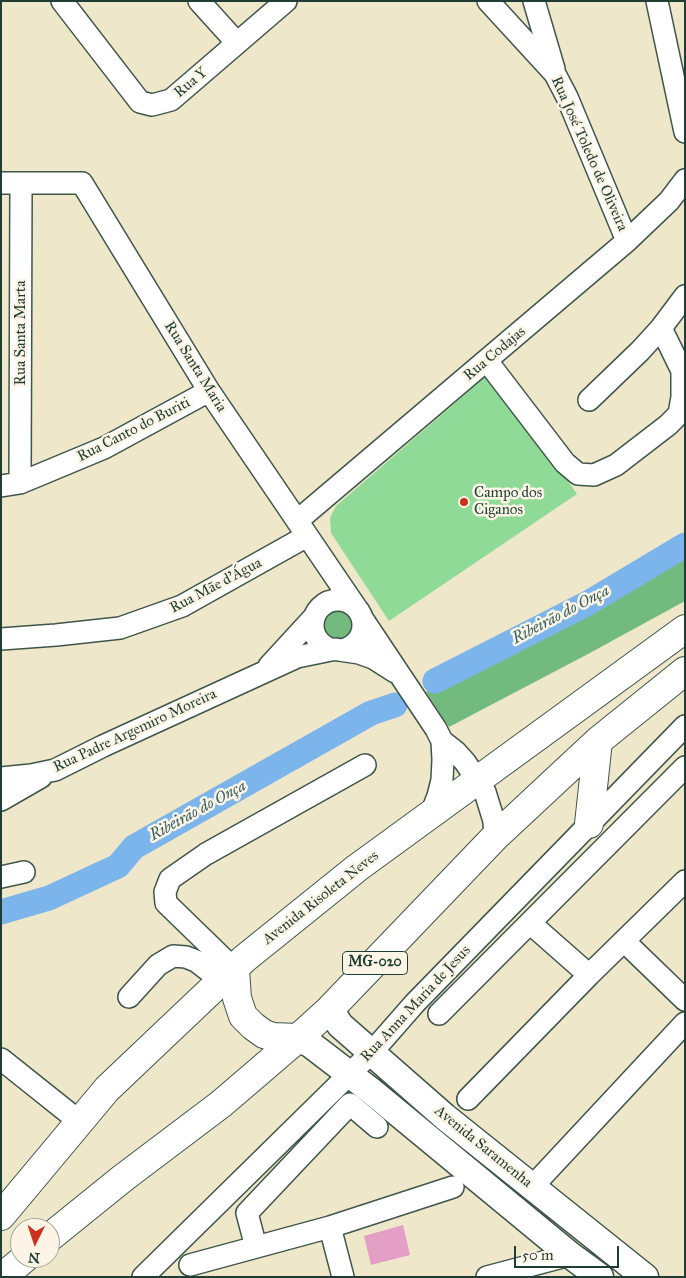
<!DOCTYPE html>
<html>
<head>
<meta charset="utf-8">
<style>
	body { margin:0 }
	#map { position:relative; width:686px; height:1278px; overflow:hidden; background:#efe7c9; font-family:"IM FELL Great Primer",serif }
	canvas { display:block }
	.frame { position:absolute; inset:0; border:2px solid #1f3d34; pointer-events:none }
	.north { position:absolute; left:10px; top:1218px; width:50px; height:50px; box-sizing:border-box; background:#fcf5e5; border:1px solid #a4ab9e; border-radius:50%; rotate:184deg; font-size:14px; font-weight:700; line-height:20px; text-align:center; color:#1f3d34 }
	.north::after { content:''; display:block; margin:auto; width:18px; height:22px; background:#c8321e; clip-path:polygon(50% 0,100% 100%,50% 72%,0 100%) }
	.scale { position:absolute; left:514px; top:1246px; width:105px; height:22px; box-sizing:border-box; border:2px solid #1f3d34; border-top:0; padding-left:6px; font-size:15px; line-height:18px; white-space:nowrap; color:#1f3d34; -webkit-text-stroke:4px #fcf5e5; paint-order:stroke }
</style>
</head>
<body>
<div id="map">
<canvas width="686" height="1278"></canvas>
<div class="frame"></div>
<div class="north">N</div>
<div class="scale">50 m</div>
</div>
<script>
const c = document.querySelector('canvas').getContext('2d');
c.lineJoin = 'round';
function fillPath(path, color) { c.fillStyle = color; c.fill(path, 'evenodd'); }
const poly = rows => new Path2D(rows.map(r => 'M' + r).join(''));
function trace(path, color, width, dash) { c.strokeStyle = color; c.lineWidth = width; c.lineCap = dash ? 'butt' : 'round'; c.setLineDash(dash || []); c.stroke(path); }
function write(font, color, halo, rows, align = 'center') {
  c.font = font + ' "IM FELL Great Primer",serif'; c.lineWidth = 5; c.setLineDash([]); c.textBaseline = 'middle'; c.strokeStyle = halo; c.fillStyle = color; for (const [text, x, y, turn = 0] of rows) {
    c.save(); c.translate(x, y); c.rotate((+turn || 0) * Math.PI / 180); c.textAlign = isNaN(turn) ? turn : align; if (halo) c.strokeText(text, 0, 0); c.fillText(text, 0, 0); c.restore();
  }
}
fillPath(poly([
	[491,372,577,494,389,621,331,533,330,518,336,506]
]), '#8fda96');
fillPath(poly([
	[685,549,685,601,588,654,449,727,426,692,544,630],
	[337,604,348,608,357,628,356,634,351,641,328,644,318,632,320,614,329,606]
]), '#73ba7f');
trace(poly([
	[435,681,588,603,685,545],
	[1,912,49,898,118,866,134,847,371,713,395,705]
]), '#7cb5ec', 25);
fillPath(poly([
	[403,1225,410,1255,371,1265,364,1236]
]), '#e49fc7');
const minor = poly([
	[62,1,140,102,152,105,171,100,286,1],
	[199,1,237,43],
	[488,1,555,74,567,97,627,241],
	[534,1,554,69],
	[657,1,685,132],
	[1,183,82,183,209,391,357,609],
	[487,361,565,463,578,474,594,475,616,465,668,425,679,414,682,397,682,371,661,328],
	[589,400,640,351,661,328,685,296],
	[20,483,21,183],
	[1,486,20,483,104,448,209,391],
	[297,521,627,241,669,201,685,180],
	'313 625a25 25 0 1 1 50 0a25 25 0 1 1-50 0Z',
	[362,618,436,729,442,741,443,760,442,780,438,796,431,814],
	[1,639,56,635,120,628,182,606,307,536],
	[339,650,359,653,373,658,395,672],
	[269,666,314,617],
	[442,741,456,752,465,762,485,792,494,821,495,837],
	[1,778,31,775,55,770,103,746,297,657,336,649],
	[1,800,41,777],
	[1,877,24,872],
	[530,923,589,975],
	[624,941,685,1000],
	[235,970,166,903,165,892,170,879,206,854,365,765],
	[129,997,158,965,173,956,186,957,196,961,222,981],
	[439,1014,685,767],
	[1,1059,80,1122],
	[468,1099,589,975,685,881],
	[532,1187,685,1023],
	[330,1227,343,1277],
	[256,1247,247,1213,350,1104,377,1127],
	[190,1265,330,1227,453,1187],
	[143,1277,372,1052,415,1003,685,726],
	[487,1277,570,1255]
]);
const major = poly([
	[330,1009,340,1025,445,1117,645,1277],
	[298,1038,310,1044,370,1090,570,1255,600,1277]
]);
const highway = poly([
	[589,824,598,741],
	[235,970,237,998,243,1016,253,1026,264,1034,273,1037,298,1038],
	[1,1216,107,1089,244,959,357,868,685,629],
	[50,1237,123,1178,221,1104,298,1038,330,1009,495,837,598,741,685,671],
	[2,1277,25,1258]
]);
trace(minor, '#3e564a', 24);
trace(major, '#3e564a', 29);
trace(highway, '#3e564a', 30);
trace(minor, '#fff', 21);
trace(major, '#fff', 26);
trace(highway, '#fff', 28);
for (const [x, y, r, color] of [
	[464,502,5,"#c8321e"]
]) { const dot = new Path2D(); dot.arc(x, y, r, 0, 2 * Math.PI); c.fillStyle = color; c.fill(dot); trace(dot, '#fcf5e5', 2); }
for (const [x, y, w] of [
	[375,963,65]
]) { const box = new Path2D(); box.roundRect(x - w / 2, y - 11.5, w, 23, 4); c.fillStyle = '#fcf5e5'; c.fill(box); trace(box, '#1f3d34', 1); }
write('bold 14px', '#1f3d34', null, [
	["MG-020",375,963]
]);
write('15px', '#1f3d34', '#fcf5e5', [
	["Rua Y",191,83,-40],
	["Rua José Toledo de Oliveira",589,154,66],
	["Rua Santa Marta",21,333,-90],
	["Rua Codajas",495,354,-40],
	["Rua Santa Maria",195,367,58],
	["Rua Canto do Buriti",134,430,-27],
	["Rua Mãe d'Água",216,586,-28],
	["Rua Padre Argemiro Moreira",135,731,-25],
	["Avenida Risoleta Neves",321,898,-38],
	["Rua Anna Maria de Jesus",416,1004,-47],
	["Avenida Saramenha",483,1147,39]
]);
write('15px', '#1f3d34', '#fcf5e5', [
	["Campo dos",474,493],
	["Ciganos",474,510]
], 'left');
write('italic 16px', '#365b62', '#fcf5e5', [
	["Ribeirão do Onça",561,615,-28],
	["Ribeirão do Onça",198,811,-29]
]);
</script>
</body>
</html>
